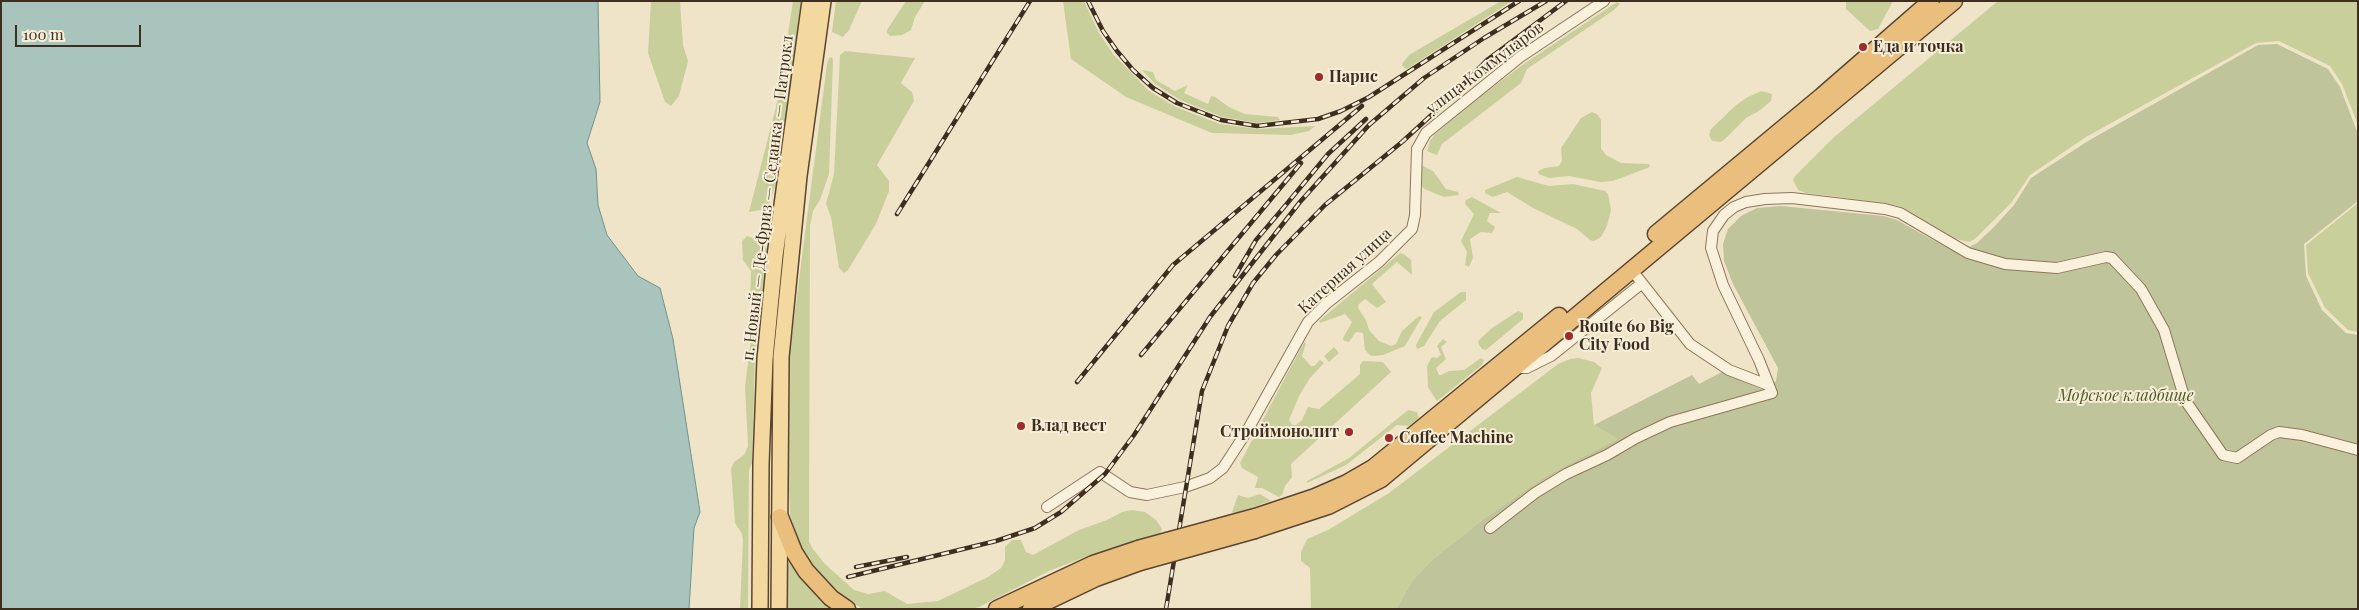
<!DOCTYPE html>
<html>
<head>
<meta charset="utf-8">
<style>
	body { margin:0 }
	#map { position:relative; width:2359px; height:610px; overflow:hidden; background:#f0e4c8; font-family:"Playfair Display",serif }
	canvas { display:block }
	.frame { position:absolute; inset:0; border:2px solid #3d2e20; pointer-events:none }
	.scale { position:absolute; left:15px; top:25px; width:126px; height:22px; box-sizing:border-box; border:2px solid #3d2e20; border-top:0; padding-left:6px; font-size:15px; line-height:18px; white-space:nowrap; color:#3d2e20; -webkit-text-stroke:4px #f7eed8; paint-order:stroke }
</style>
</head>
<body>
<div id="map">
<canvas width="2359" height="610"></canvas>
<div class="frame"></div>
<div class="scale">100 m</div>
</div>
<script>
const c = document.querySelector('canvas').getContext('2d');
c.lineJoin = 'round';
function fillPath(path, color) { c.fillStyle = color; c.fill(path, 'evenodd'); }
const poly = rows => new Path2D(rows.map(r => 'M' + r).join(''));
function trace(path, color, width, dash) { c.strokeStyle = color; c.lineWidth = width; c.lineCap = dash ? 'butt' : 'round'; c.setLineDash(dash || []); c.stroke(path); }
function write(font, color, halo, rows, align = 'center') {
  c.font = font + ' "Playfair Display",serif'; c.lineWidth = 4; c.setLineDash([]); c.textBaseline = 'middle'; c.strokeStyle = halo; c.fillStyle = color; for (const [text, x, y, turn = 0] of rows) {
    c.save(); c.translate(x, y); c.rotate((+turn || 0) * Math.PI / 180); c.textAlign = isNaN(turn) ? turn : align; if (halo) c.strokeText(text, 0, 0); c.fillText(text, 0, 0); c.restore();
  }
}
fillPath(poly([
	[651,1,680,1,683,45,688,61,679,96,671,106,665,102,648,53],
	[793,1,801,1,778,178,769,204,761,210,749,212,778,99],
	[836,1,862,1,849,30,843,37,832,32],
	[906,1,925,1,915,17,911,30,902,35,890,36,887,33,887,30],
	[1063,1,1084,1,1099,33,1113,54,1149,91,1176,107,1220,124,1257,129,1315,126,1309,131,1291,135,1212,133,1126,97,1071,59],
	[1501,1,1512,1,1407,69,1403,67,1402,64,1409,55],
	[1846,1,1893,1,1878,29,1870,31,1846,9],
	[1998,1,2358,1,2358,125,2342,84,2330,66,2279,41,2256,43,2086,137,2030,175,2011,203,1975,239,1969,242,1956,239,1902,207,1886,203,1806,193,1798,190,1793,180,1795,176,1833,138],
	[1617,2,1620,4,1614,10,1527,69,1521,83,1442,144,1437,155,1427,151,1430,141,1435,134,1478,98,1525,63],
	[845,51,915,58,901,83,912,92,914,101,877,165,889,181,889,191,876,224,848,270,844,273,839,268,831,217,826,204,834,174,840,55],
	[832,57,833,61,829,174,820,200,813,211,810,226,809,527,809,542,813,549,824,563,854,590,868,594,885,591,907,604,938,601,988,577,1001,568,1005,560,1005,547,1012,540,1021,540,1026,552,1033,555,1079,530,1107,520,1122,512,1132,510,1145,512,1156,520,1162,529,1160,534,1138,540,1117,549,1090,555,1049,571,979,607,970,609,863,609,837,593,812,566,802,550,790,515,788,463,789,357,827,64,829,58],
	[1142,70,1153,72,1156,80,1175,91,1188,85,1184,93,1208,104,1211,96,1215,97,1229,107,1245,114,1278,117,1280,120,1257,123,1222,117,1180,100,1155,84],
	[1761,91,1772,94,1771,101,1759,111,1746,118,1726,138,1721,142,1712,141,1709,135,1711,129,1735,106,1746,98],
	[1592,112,1597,114,1601,120,1601,148,1606,155,1621,163,1649,164,1650,167,1613,181,1600,182,1569,176,1549,178,1539,174,1538,171,1545,168,1559,166,1562,161,1561,148,1581,118],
	[1423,166,1433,171,1446,189,1458,192,1459,195,1444,197,1424,189,1421,185,1421,167],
	[1517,177,1549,186,1573,184,1605,191,1608,194,1611,210,1607,226,1601,237,1594,241,1590,240,1577,229,1533,208,1507,192,1493,197,1485,193,1485,190],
	[1472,197,1501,213,1490,213,1487,221,1495,227,1492,233,1481,232,1470,239,1473,258,1469,267,1465,265,1467,252,1461,241,1474,214,1465,204,1466,200],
	[2358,203,2358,332,2348,330,2325,308,2308,273,2306,245],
	[747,236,760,241,767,248,755,358,752,463,749,470,748,609,740,609,743,540,742,534,735,523,731,468,734,462,744,455,748,446,745,386,753,325,750,304,751,271,743,260,742,241],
	[1400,253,1404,254,1411,260,1412,275,1397,262,1372,284,1386,302,1377,308,1365,299,1359,304,1358,308,1366,320,1369,330,1379,341,1391,346,1396,344,1402,331,1419,316,1422,317,1405,346,1383,355,1371,356,1365,350,1363,333,1356,332,1349,342,1344,341,1343,338,1352,322,1345,314,1320,323,1319,321],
	[1461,292,1466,292,1466,300,1440,321,1424,346,1417,349,1416,345,1434,312],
	[1518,311,1523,313,1523,319,1486,350,1482,349,1478,343,1479,340,1492,328],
	[1443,339,1447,342,1441,347,1446,359,1436,368,1439,375,1441,375,1449,371,1464,370,1481,358,1484,360,1482,365,1437,401,1428,387,1427,366,1432,357,1437,358,1441,355,1437,346],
	[1304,342,1306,343,1302,356,1311,366,1314,366,1320,360,1324,363,1310,378,1299,396,1289,420,1292,425,1296,425,1302,420,1308,407,1319,409,1360,374,1360,365,1363,361,1383,362,1391,372,1291,464,1292,477,1285,486,1282,495,1279,497,1262,488,1255,488,1258,477,1242,468,1240,463],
	[1334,347,1339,353,1329,362,1324,356],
	[1578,358,1594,362,1602,368,1591,393,1594,425,1617,439,1546,476,1485,518,1433,559,1413,580,1396,609,1311,609,1310,568,1301,561,1301,552,1307,539,1328,530,1389,493,1558,364,1570,359],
	[1408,410,1417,412,1419,418,1409,426,1397,425,1346,465,1307,483,1307,481,1349,458],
	[1260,494,1271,501,1235,513,1232,512,1238,495,1248,498],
	[790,562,814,593,832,609,788,609,788,564]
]), '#c9cf9b');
fillPath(poly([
	[2277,44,2328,69,2340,87,2358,134,2358,201,2304,244,2306,276,2322,310,2346,333,2358,335,2358,609,1396,609,1413,580,1433,559,1485,518,1546,476,1617,439,1594,425,1692,375,1699,384,1722,372,1763,390,1776,381,1778,368,1733,284,1724,261,1723,244,1728,229,1741,216,1757,208,1781,206,1884,216,1897,220,1951,250,1961,251,1977,243,1994,227,2014,205,2031,178,2088,141,2258,45]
]), '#bfc49a');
const water = poly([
	[1,1,598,1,600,102,587,143,596,169,598,205,607,235,638,276,660,288,673,339,700,512,694,528,689,609,1,609,1,1]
]);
fillPath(water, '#a9c4bc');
trace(water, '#6f938a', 1);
const minor = poly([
	[1631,269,1690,344,1729,370,1768,385],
	[1514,368,1527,368,1551,356,1641,284],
	[1047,507,1100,472,1130,492,1147,495,1185,487,1210,478,1223,468,1247,431,1308,322,1327,303,1379,262,1412,229,1415,215,1417,149,1426,133,1520,57,1604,1],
	[1490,528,1535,493,1566,474,1607,455,1636,438,1670,422,1772,393,1759,360,1723,285,1711,248,1713,231,1724,215,1734,207,1746,202,1765,199,1792,198,1885,209,1900,213,1968,253,2005,264,2057,268,2106,257,2112,258,2141,289,2164,330,2185,400,2223,455,2237,458,2271,435,2279,432,2302,435,2358,450]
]);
const primary = poly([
	[760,609,761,464,765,359,775,256,810,1],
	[779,609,781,357,799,176,823,1]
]);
const trunk = poly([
	[1656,234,1822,96,1931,1],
	[780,517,794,552,806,571,831,598,847,609],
	[1255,517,1315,497,1347,483,1373,468,1559,316],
	[1255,530,1328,506,1381,479,1954,1],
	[997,609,1093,564,1138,549],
	[1031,609,1096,578,1140,562]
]);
trace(minor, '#8d765c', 12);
trace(primary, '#5b4430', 18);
trace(trunk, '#5b4430', 19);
trace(minor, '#faf1dc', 10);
trace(primary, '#f3d9a0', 15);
trace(trunk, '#eabe7c', 16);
const rail = poly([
	[1088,1,1103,31,1117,51,1133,70,1153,88,1177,103,1221,120,1257,126,1318,119,1341,111,1369,97,1519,1],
	[897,214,1030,1],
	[1235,276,1256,240,1285,206,1328,154,1366,119],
	[1141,355,1301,163],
	[1077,382,1173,265,1362,106],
	[856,567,907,557],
	[848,577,996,541,1035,528,1061,512,1105,474,1134,435,1210,317,1300,202,1369,125,1424,78,1484,38,1546,1],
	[1166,609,1202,391,1228,326,1253,283,1276,255,1325,205,1402,142,1450,98,1487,60,1566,1]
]);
trace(rail, '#3d2e20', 4.5);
trace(rail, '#f7eed8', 2.5, [8]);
const trunkBridge = poly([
	[1138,549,1255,517],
	[1140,562,1255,530]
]);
trace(trunkBridge, '#5b4430', 19, []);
trace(trunkBridge, '#eabe7c', 16);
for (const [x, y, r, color] of [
	[1863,47,5,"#9e2a2b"],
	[1319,77,5,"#9e2a2b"],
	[1569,336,5,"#9e2a2b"],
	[1021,426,5,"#9e2a2b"],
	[1349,432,5,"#9e2a2b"],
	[1389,438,5,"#9e2a2b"]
]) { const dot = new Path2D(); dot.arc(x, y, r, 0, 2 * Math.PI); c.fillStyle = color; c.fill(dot); trace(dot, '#f7eed8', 2); }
write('bold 16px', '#3d2e20', '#f7eed8', [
	["Еда и точка",1873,47],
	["Парис",1329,77],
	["Route 60 Big",1579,327],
	["City Food",1579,345],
	["Влад вест",1031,426],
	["Строймонолит",1339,432,"right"],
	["Coffee Machine",1399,438]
], 'left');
write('16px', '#3d2e20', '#f7eed8', [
	["улица Коммунаров",1485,68,-37],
	["п. Новый — Де-Фриз — Седанка — Патрокл",768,198,-83],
	["Катерная улица",1345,271,-42]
]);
write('italic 16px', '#4d5a26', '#f7eed8', [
	["Морское кладбище",2126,396]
]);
</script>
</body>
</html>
